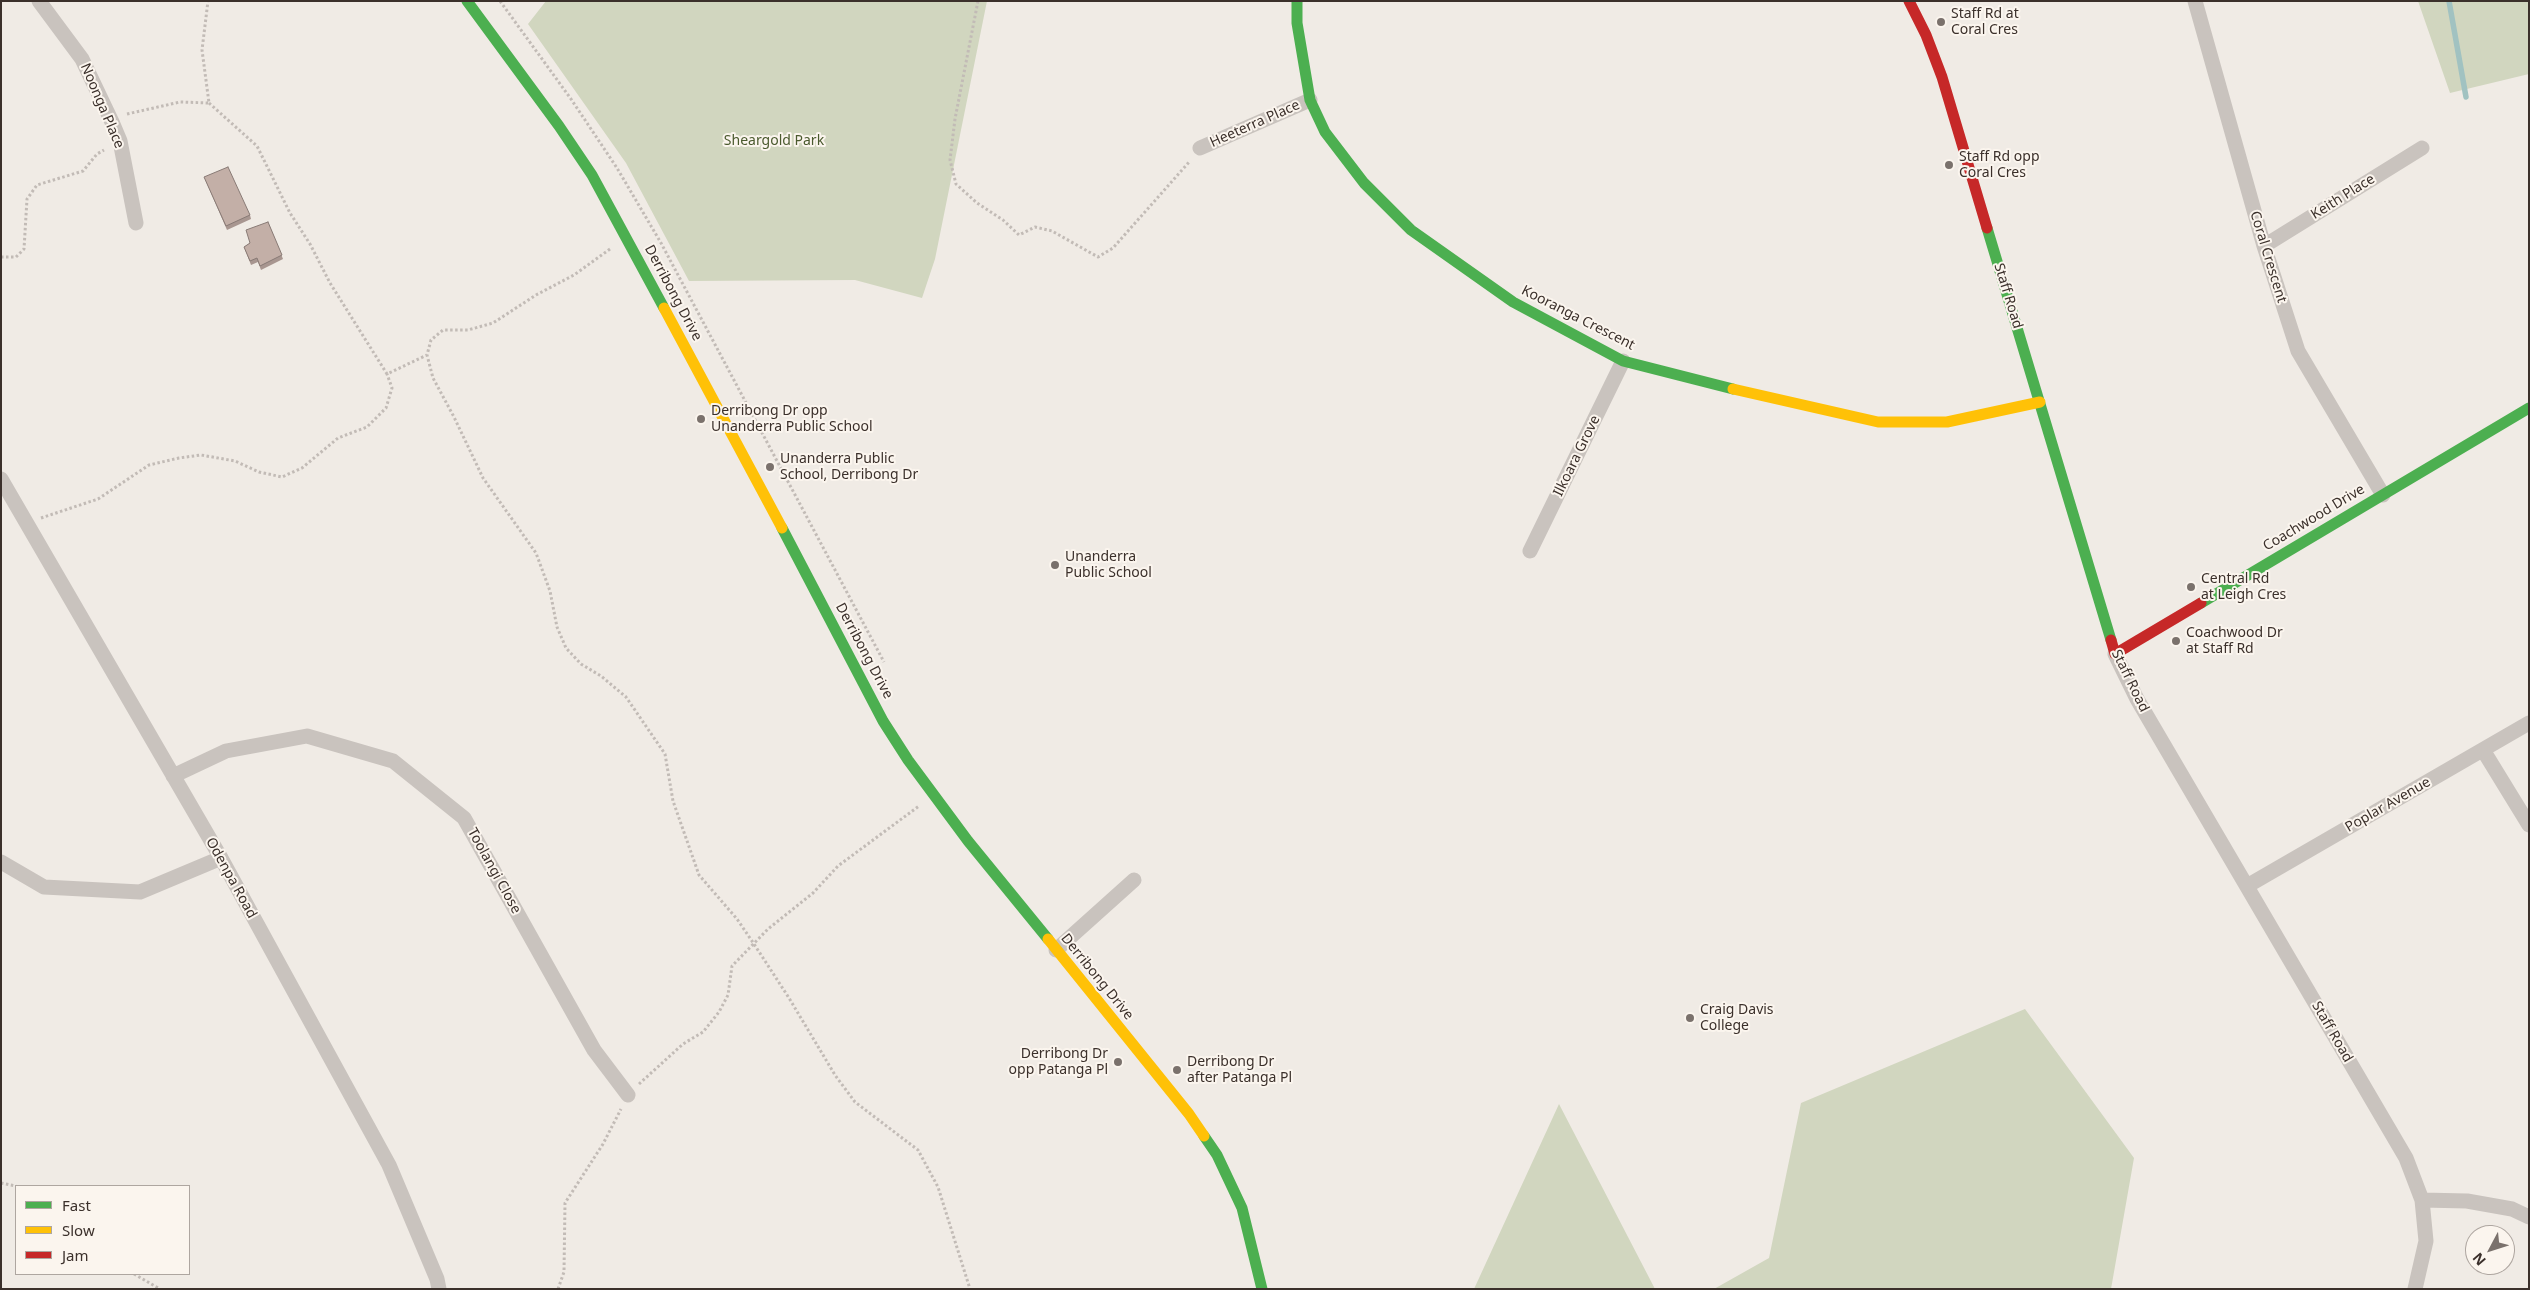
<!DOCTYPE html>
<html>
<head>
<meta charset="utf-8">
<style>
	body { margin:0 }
	#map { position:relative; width:2530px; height:1290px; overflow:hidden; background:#f0ebe5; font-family:"Noto Sans",sans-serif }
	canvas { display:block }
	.frame { position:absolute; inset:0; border:2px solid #3b302b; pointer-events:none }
	.legend { position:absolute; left:15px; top:1185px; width:175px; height:90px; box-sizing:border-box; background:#fbf5ee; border:1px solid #aea6a0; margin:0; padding:6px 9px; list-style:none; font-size:15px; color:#3b302b }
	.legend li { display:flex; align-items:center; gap:10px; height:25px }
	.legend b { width:25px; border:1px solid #aea6a0 }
	.north { position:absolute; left:2465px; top:1225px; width:50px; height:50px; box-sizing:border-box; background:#fbf5ee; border:1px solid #aea6a0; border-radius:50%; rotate:230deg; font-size:14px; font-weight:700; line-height:20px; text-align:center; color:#3b302b }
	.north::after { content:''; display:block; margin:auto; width:18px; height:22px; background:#7a716c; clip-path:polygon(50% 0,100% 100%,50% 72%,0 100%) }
</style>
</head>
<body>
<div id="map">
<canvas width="2530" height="1290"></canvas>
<div class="frame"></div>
<ul class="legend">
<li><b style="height:6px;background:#4caf50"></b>Fast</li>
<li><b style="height:6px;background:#ffc107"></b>Slow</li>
<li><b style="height:6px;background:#c62828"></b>Jam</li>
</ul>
<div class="north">N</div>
</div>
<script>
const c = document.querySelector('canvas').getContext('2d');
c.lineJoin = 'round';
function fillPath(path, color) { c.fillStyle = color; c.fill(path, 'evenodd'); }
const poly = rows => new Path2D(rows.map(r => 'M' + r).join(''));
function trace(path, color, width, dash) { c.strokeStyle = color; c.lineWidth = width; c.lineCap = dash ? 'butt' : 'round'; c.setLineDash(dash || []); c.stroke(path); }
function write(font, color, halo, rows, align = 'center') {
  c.font = font + ' "Noto Sans",sans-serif'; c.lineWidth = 4; c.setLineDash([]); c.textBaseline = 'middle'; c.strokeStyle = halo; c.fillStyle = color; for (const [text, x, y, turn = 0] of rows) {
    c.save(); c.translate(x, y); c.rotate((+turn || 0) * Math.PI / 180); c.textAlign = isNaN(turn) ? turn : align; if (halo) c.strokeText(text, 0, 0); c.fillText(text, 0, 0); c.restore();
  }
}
fillPath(poly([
	[546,1,987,1,935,259,922,298,855,280,689,281,626,163,528,24],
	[2418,1,2529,1,2529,74,2450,93],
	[2025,1009,2134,1158,2111,1289,1714,1289,1769,1258,1801,1103],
	[1559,1104,1655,1289,1474,1289]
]), '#d1d6bf');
trace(poly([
	[2449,1,2466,97]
]), '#a1c2c1', 5.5);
trace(poly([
	[500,1,571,99,617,168,661,243,884,662],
	[978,1,955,119,950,160,956,184,977,203,1003,220,1019,235,1035,227,1052,231,1098,257,1113,248,1190,161],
	[209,103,257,146,290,213,310,244,330,283,387,374,427,355],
	[127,114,180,102,209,103,202,50,208,1],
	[610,249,574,275,536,295,493,323,468,330,443,330,431,340,427,355,433,378,454,417,483,478,536,553,550,591,557,627,566,648,581,664,601,676,626,697,665,754,673,801,699,875,737,919,754,944,789,998,835,1075,855,1102,918,1150,938,1187,970,1289],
	[1,257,16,257,24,249,27,199,37,185,83,171,97,154,104,150],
	[41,518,98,499,149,465,179,458,201,455,235,461,259,472,282,477,302,468,338,438,367,427,386,408,392,388,387,374],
	[639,1084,683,1044,703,1032,719,1012,728,995,732,966,768,929,813,893,838,866,919,806],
	[1,1183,16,1186],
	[134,1274,160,1289],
	[558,1289,564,1272,565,1203,603,1144,621,1109]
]), '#c2bbb6', 3, [2.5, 2.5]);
trace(poly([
	[39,1,82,59,112,122,120,141,136,223],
	[2195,1,2264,246,2298,351,2383,495],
	[1200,148,1310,100],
	[2264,246,2422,148],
	[1,479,221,858,389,1165,437,1279,439,1289],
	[1530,551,1623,361],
	[2115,654,2137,699,2406,1158,2422,1200,2426,1241,2415,1289],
	[2483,750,2529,825],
	[173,776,226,751,307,736,393,761,464,818,594,1050,628,1095],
	[1,862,44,887,140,892,221,858],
	[2247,886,2529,723],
	[1056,950,1134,880],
	[2422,1200,2467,1201,2512,1209,2529,1217]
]), '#c9c3be', 15);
trace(poly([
	[467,1,559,126,592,175,664,308],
	[1297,1,1297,23,1310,100,1325,132,1364,183,1411,230,1513,302,1623,361,1733,389],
	[1987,228,2111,640],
	[782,528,883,721,908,760,968,841,1048,939],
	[2201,603,2529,408],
	[1204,1136,1217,1155,1242,1208,1262,1289]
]), '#4caf50', 11);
trace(poly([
	[664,308,782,528],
	[1733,389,1878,422,1947,422,2040,402],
	[1048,939,1189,1114,1204,1136]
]), '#ffc107', 11);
trace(poly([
	[1909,1,1926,35,1942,77,1987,228],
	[2111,640,2115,654,2201,603]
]), '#c62828', 11);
fillPath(poly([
	[204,177,250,215,251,219,227,230],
	[268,222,283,259,261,270,258,262,251,265,244,247,250,243]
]), '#a89690');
const building = poly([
	[228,167,250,215,226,226,204,177,228,167],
	[268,222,282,255,260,266,257,258,250,261,244,247,250,243,246,230,268,222]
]);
fillPath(building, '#c3afa7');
trace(building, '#887a75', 1);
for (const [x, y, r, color] of [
	[1941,22,5,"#7a716c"],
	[1949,165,5,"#7a716c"],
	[701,419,5,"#7a716c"],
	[770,467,5,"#7a716c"],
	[1055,565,5,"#7a716c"],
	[2191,587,5,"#7a716c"],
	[2176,641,5,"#7a716c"],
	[1690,1018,5,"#7a716c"],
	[1118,1062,5,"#7a716c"],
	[1177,1070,5,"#7a716c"]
]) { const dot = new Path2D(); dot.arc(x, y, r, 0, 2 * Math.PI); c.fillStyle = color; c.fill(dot); trace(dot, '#fbf5ee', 2); }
write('14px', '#3b302b', '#fbf5ee', [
	["Staff Rd at",1951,14],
	["Coral Cres",1951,30],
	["Staff Rd opp",1959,157],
	["Coral Cres",1959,173],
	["Derribong Dr opp",711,411],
	["Unanderra Public School",711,427],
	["Unanderra Public",780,459],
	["School, Derribong Dr",780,475],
	["Unanderra",1065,557],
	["Public School",1065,573],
	["Central Rd",2201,579],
	["at Leigh Cres",2201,595],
	["Coachwood Dr",2186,633],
	["at Staff Rd",2186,649],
	["Craig Davis",1700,1010],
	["College",1700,1026],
	["Derribong Dr",1108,1054,"right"],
	["opp Patanga Pl",1108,1070,"right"],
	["Derribong Dr",1187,1062],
	["after Patanga Pl",1187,1078]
], 'left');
write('14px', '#3b302b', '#fbf5ee', [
	["Noonga Place",102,106,67],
	["Heeterra Place",1255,124,-24],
	["Keith Place",2343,197,-32],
	["Coral Crescent",2268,257,73],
	["Derribong Drive",673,293,62],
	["Staff Road",2008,296,73],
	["Kooranga Crescent",1578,318,27],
	["Ilkoara Grove",1577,456,-64],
	["Coachwood Drive",2314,518,-31],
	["Derribong Drive",864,651,62],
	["Staff Road",2130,681,64],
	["Poplar Avenue",2388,805,-30],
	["Toolangi Close",494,871,61],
	["Odenpa Road",231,878,61],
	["Derribong Drive",1097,977,51],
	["Staff Road",2332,1032,60]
]);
write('14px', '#4a5a2e', '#fbf5ee', [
	["Sheargold Park",774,141]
]);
</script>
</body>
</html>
